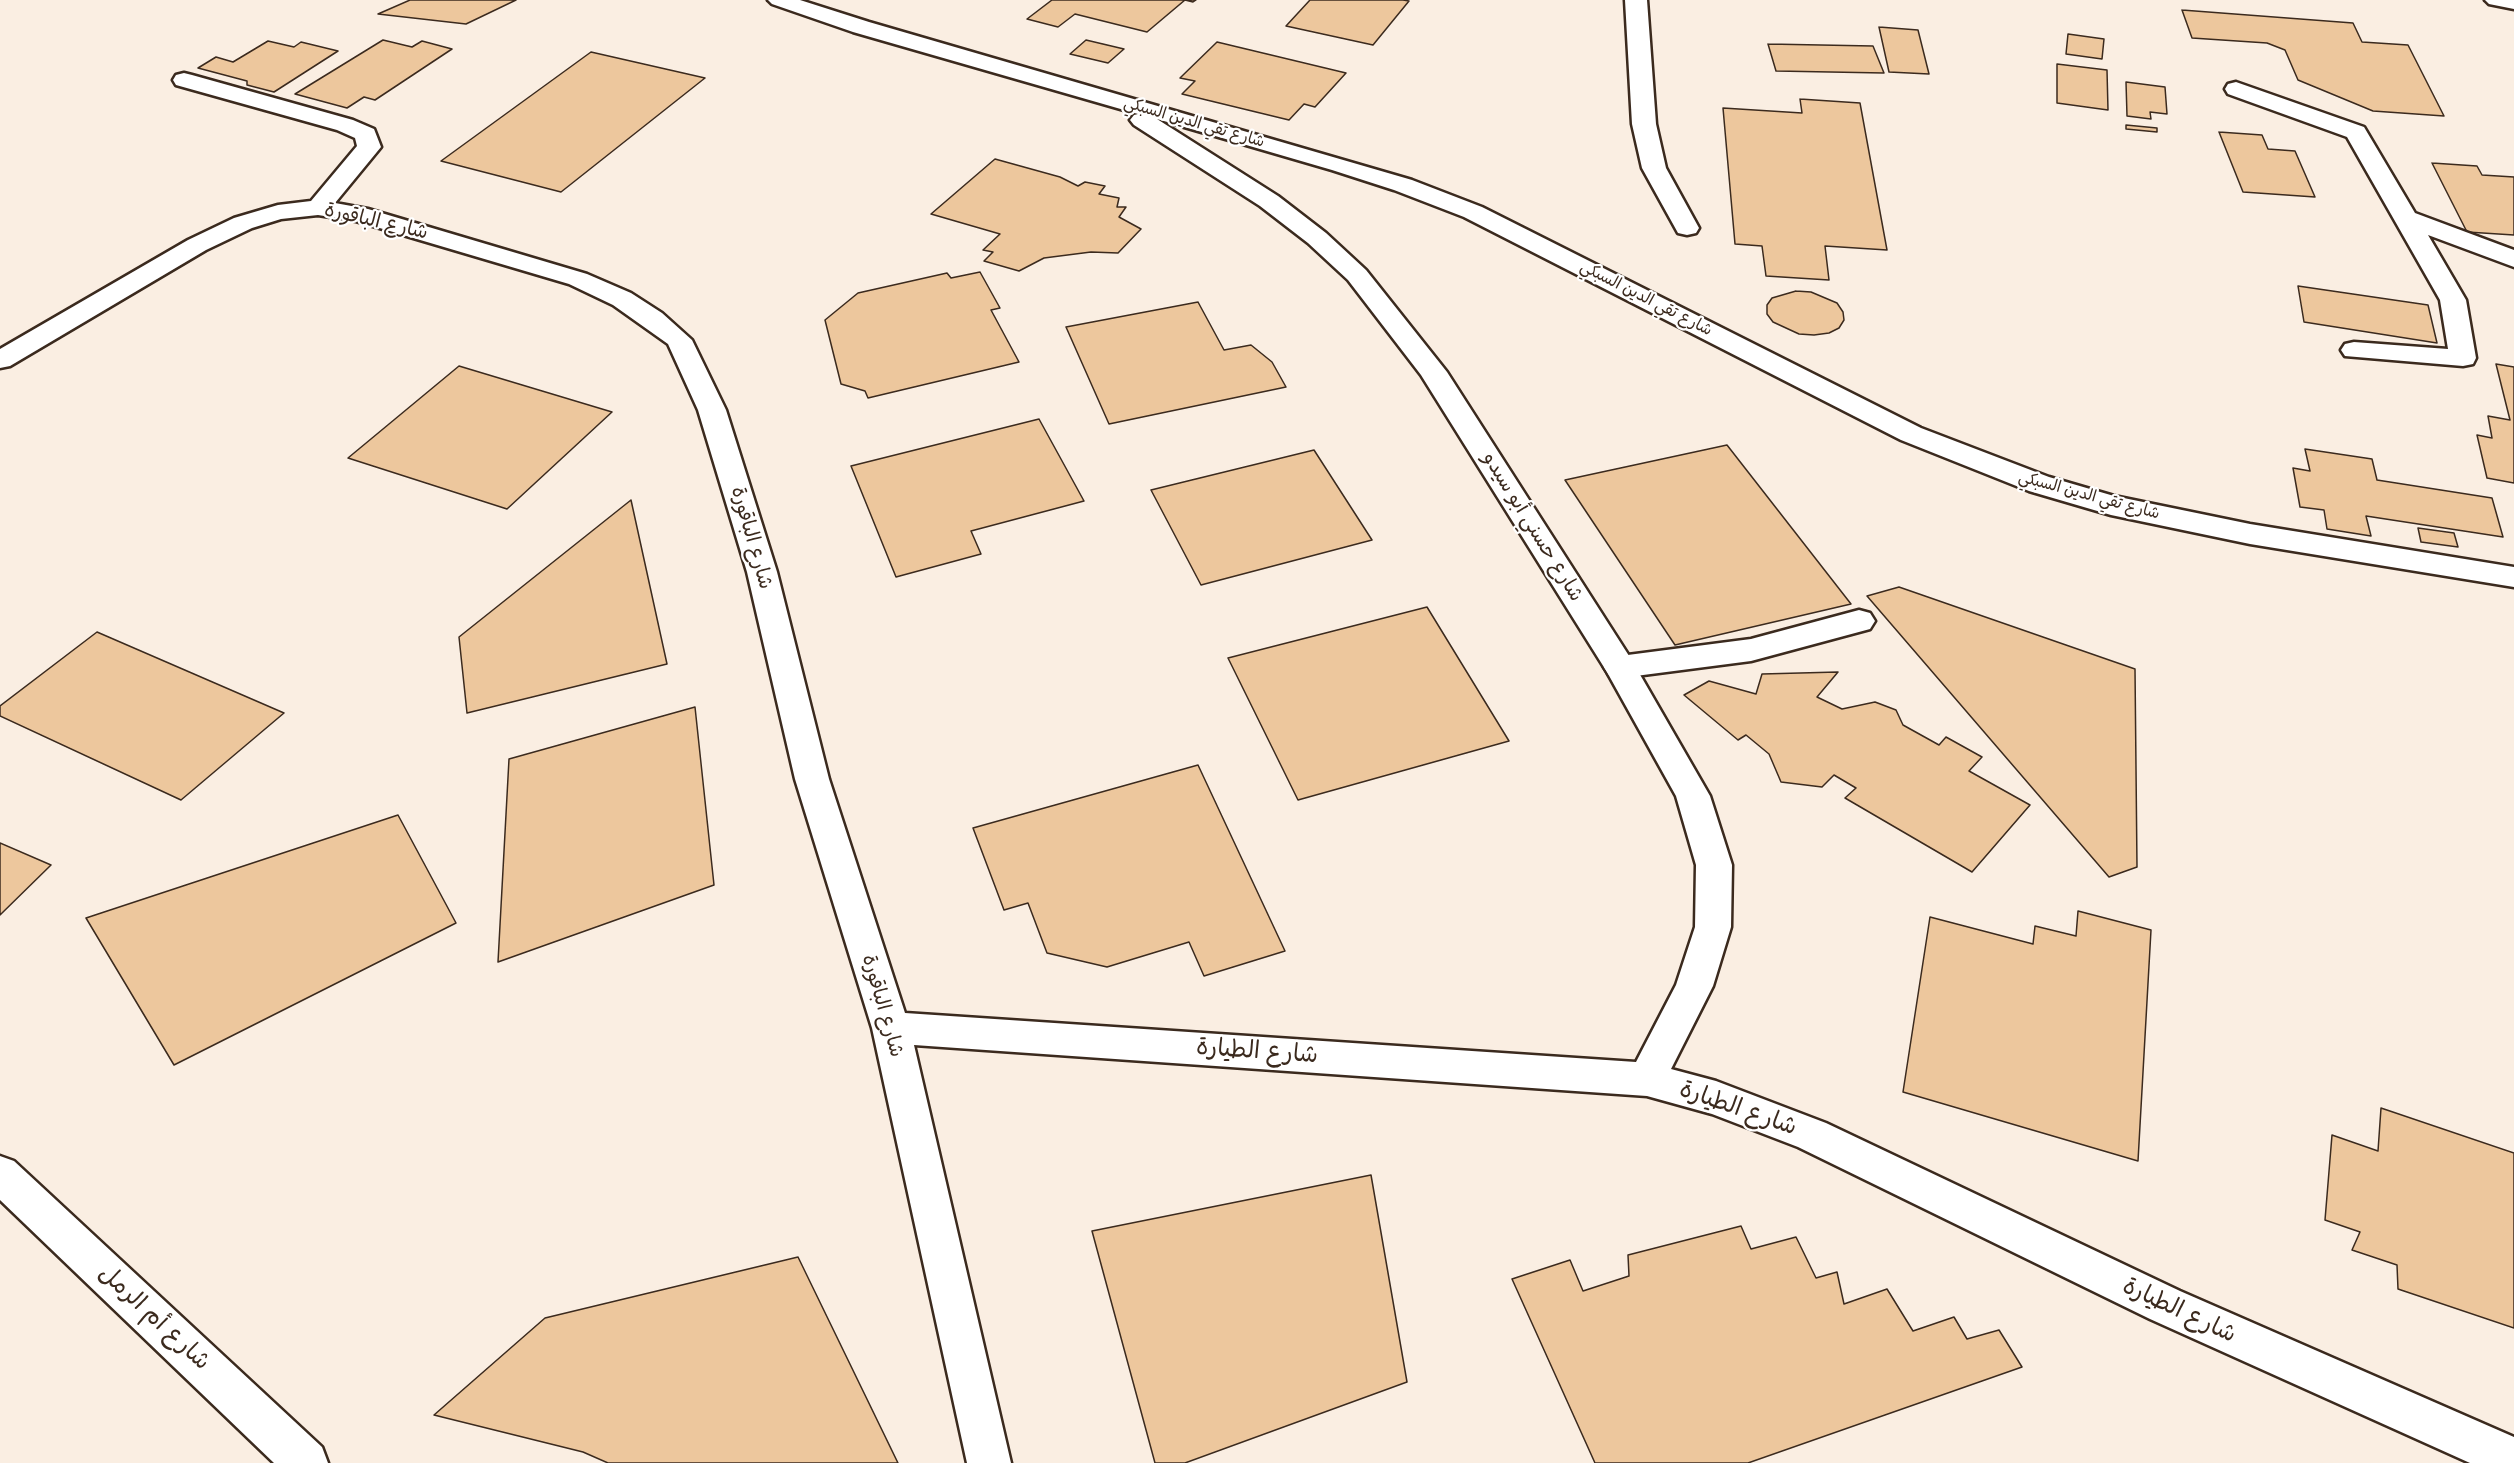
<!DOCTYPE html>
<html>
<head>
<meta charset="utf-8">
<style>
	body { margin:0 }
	canvas { display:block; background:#faeee2 }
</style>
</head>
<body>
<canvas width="2514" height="1463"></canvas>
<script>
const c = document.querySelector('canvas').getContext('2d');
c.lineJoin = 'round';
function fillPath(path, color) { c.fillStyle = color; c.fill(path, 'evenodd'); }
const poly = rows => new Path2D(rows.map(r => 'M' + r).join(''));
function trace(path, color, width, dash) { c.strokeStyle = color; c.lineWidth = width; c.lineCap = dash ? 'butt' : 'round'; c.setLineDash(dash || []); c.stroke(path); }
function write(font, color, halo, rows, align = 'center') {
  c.font = font + ' Sriracha,"Playpen Sans Arabic",sans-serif'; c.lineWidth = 4.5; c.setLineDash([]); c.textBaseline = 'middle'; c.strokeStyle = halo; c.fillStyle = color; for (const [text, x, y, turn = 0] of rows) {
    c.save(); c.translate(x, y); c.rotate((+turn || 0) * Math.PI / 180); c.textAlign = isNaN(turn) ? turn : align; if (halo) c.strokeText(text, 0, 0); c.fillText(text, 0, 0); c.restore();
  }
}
const building = poly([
	[410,0,516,0,466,24,378,14,410,0],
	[1052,0,1196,0,1193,2,1185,0,1147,32,1075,14,1058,27,1027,19,1052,0],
	[1310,0,1403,0,1409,1,1373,45,1286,26,1310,0],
	[2182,10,2353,23,2362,42,2408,45,2444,116,2373,111,2298,80,2285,50,2267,43,2192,38,2182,10],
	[1879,27,1918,30,1929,74,1889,72,1879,27],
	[2068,34,2104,39,2102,59,2066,54,2068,34],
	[383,40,412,47,422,41,452,49,375,100,364,97,347,108,295,94,383,40],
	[1086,40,1124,49,1108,63,1070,54,1086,40],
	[268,41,294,47,301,42,338,51,274,92,247,85,247,81,198,68,216,57,233,62,268,41],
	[1217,42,1346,73,1315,107,1304,104,1289,120,1182,94,1195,81,1180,78,1217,42],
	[1768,44,1873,46,1884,73,1776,71,1768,44],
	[591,52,705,78,561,192,441,161,591,52],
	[2057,64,2107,70,2108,110,2057,103,2057,64],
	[2126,82,2165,87,2167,114,2150,112,2151,119,2127,116,2126,82],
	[1800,99,1860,103,1887,250,1825,246,1829,280,1766,276,1762,246,1735,244,1723,108,1802,113,1800,99],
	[2126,125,2157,128,2157,132,2126,129,2126,125],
	[2219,132,2262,135,2268,149,2295,151,2315,197,2243,192,2219,132],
	[995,159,1060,177,1078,186,1085,182,1105,186,1099,194,1119,198,1117,207,1126,207,1119,217,1141,229,1118,253,1091,252,1044,258,1019,271,984,261,993,252,983,250,1000,234,931,214,995,159],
	[2432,163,2477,166,2482,175,2514,177,2514,235,2467,232,2432,163],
	[980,272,1000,308,991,310,1019,362,868,398,865,391,841,384,825,320,858,293,947,273,951,278,980,272],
	[2298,286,2428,305,2437,343,2304,322,2298,286],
	[1796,291,1811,292,1837,303,1843,312,1844,320,1839,328,1829,333,1814,335,1799,334,1773,322,1767,314,1767,305,1772,298,1796,291],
	[1198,302,1224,350,1251,345,1272,362,1286,387,1109,424,1066,327,1198,302],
	[2496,364,2514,367,2514,483,2487,478,2477,435,2492,438,2488,416,2510,420,2496,364],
	[459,366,612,412,507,509,348,458,459,366],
	[1039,419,1084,501,971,531,981,554,896,577,851,466,1039,419],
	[1727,445,1851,604,1675,645,1565,480,1727,445],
	[2305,449,2372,459,2377,480,2492,498,2503,537,2366,516,2371,536,2327,529,2324,510,2300,507,2293,468,2310,471,2305,449],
	[1314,450,1372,540,1201,585,1151,490,1314,450],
	[631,500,667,664,467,713,459,637,631,500],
	[2418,528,2454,533,2458,547,2421,542,2418,528],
	[1899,587,2135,669,2137,867,2109,877,1867,596,1899,587],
	[1427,607,1509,741,1298,800,1228,658,1427,607],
	[97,632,284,713,181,800,0,716,0,706,97,632],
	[1838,672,1817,697,1842,709,1875,702,1896,710,1903,725,1939,745,1946,737,1982,757,1969,771,2030,805,1972,872,1845,798,1856,788,1834,775,1822,787,1781,782,1769,754,1746,735,1738,740,1684,695,1709,681,1756,694,1762,674,1838,672],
	[695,707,714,885,498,962,509,759,695,707],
	[1198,765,1285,951,1204,976,1189,942,1107,967,1047,953,1028,903,1004,910,973,828,1198,765],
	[398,815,456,923,174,1065,86,918,398,815],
	[0,843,51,865,0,915,0,843],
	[2078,911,2151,930,2138,1161,1903,1092,1930,917,2033,944,2035,926,2076,936,2078,911],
	[2381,1108,2514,1153,2514,1328,2398,1289,2397,1265,2352,1250,2360,1232,2325,1220,2332,1135,2378,1151,2381,1108],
	[1371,1175,1407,1382,1185,1463,1155,1463,1092,1231,1371,1175],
	[1741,1226,1751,1249,1796,1237,1816,1278,1837,1272,1844,1304,1887,1289,1913,1331,1954,1317,1967,1339,1999,1330,2022,1367,1748,1463,1595,1463,1512,1279,1570,1260,1583,1291,1629,1276,1628,1255,1741,1226],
	[798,1257,898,1463,608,1463,583,1452,434,1415,545,1318,798,1257]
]);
fillPath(building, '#edc79d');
trace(building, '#3b2a1e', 1.5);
const service = poly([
	[1625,0,1647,0,1656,124,1666,168,1699,228,1696,233,1687,235,1678,233,1642,168,1632,124,1625,0],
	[2236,82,2364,127,2415,213,2514,250,2514,267,2428,235,2466,300,2476,358,2473,364,2463,366,2345,356,2341,350,2345,344,2354,342,2448,349,2440,300,2347,137,2228,94,2225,89,2228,84,2236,82],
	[1859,610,1870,613,1875,621,1870,629,1751,661,1620,678,1609,675,1604,667,1609,659,1620,656,1751,639,1859,610]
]);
const minor = poly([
	[768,0,800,0,869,22,1412,180,1482,207,1921,428,2049,477,2114,496,2250,524,2514,567,2514,587,2250,544,2111,515,2029,491,1901,440,1464,217,1394,190,1332,170,1157,119,1278,196,1326,233,1366,270,1447,372,1631,659,1710,796,1732,865,1731,927,1713,986,1671,1069,1716,1081,1826,1123,2180,1291,2514,1437,2514,1463,2470,1463,2150,1319,1798,1147,1712,1114,1647,1096,914,1045,1011,1463,967,1463,872,1028,795,779,747,572,698,410,668,344,613,305,569,284,356,221,318,215,281,219,252,228,206,250,10,366,0,368,0,349,188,240,234,218,278,205,311,201,357,146,355,138,337,130,176,85,173,80,176,75,184,73,192,75,353,120,374,129,381,147,335,203,368,209,587,274,631,293,662,313,692,340,726,410,777,572,829,779,905,1013,1636,1062,1676,985,1695,927,1696,865,1676,796,1607,672,1421,375,1348,280,1308,243,1260,206,1134,125,1130,120,1134,115,1138,114,853,32,772,4,768,0],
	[2485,0,2514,0,2514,9,2489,4,2485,0],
	[0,1156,14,1161,322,1447,328,1463,274,1463,0,1200,0,1156]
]);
trace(service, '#3b2a1e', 5);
trace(minor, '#3b2a1e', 5);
fillPath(service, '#fff');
fillPath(minor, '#fff');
write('16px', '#3b2a1e', '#fff', [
	["شارع تقي الدين السبكي",1194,123,16],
	["شارع تقي الدين السبكي",1646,299,27],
	["شارع تقي الدين السبكي",2089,496,15]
]);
write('20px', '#3b2a1e', '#fff', [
	["شارع الباقورة",376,222,13],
	["شارع حسني أبو سيدو",1532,527,58],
	["شارع الباقورة",751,538,74],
	["شارع الباقورة",882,1006,74]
]);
write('24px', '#3b2a1e', '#fff', [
	["شارع الطيارة",1257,1052,4],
	["شارع الطيارة",1738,1109,19],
	["شارع الطيارة",2179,1311,25],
	["شارع أم الرمل",154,1318,43]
]);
</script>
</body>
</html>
